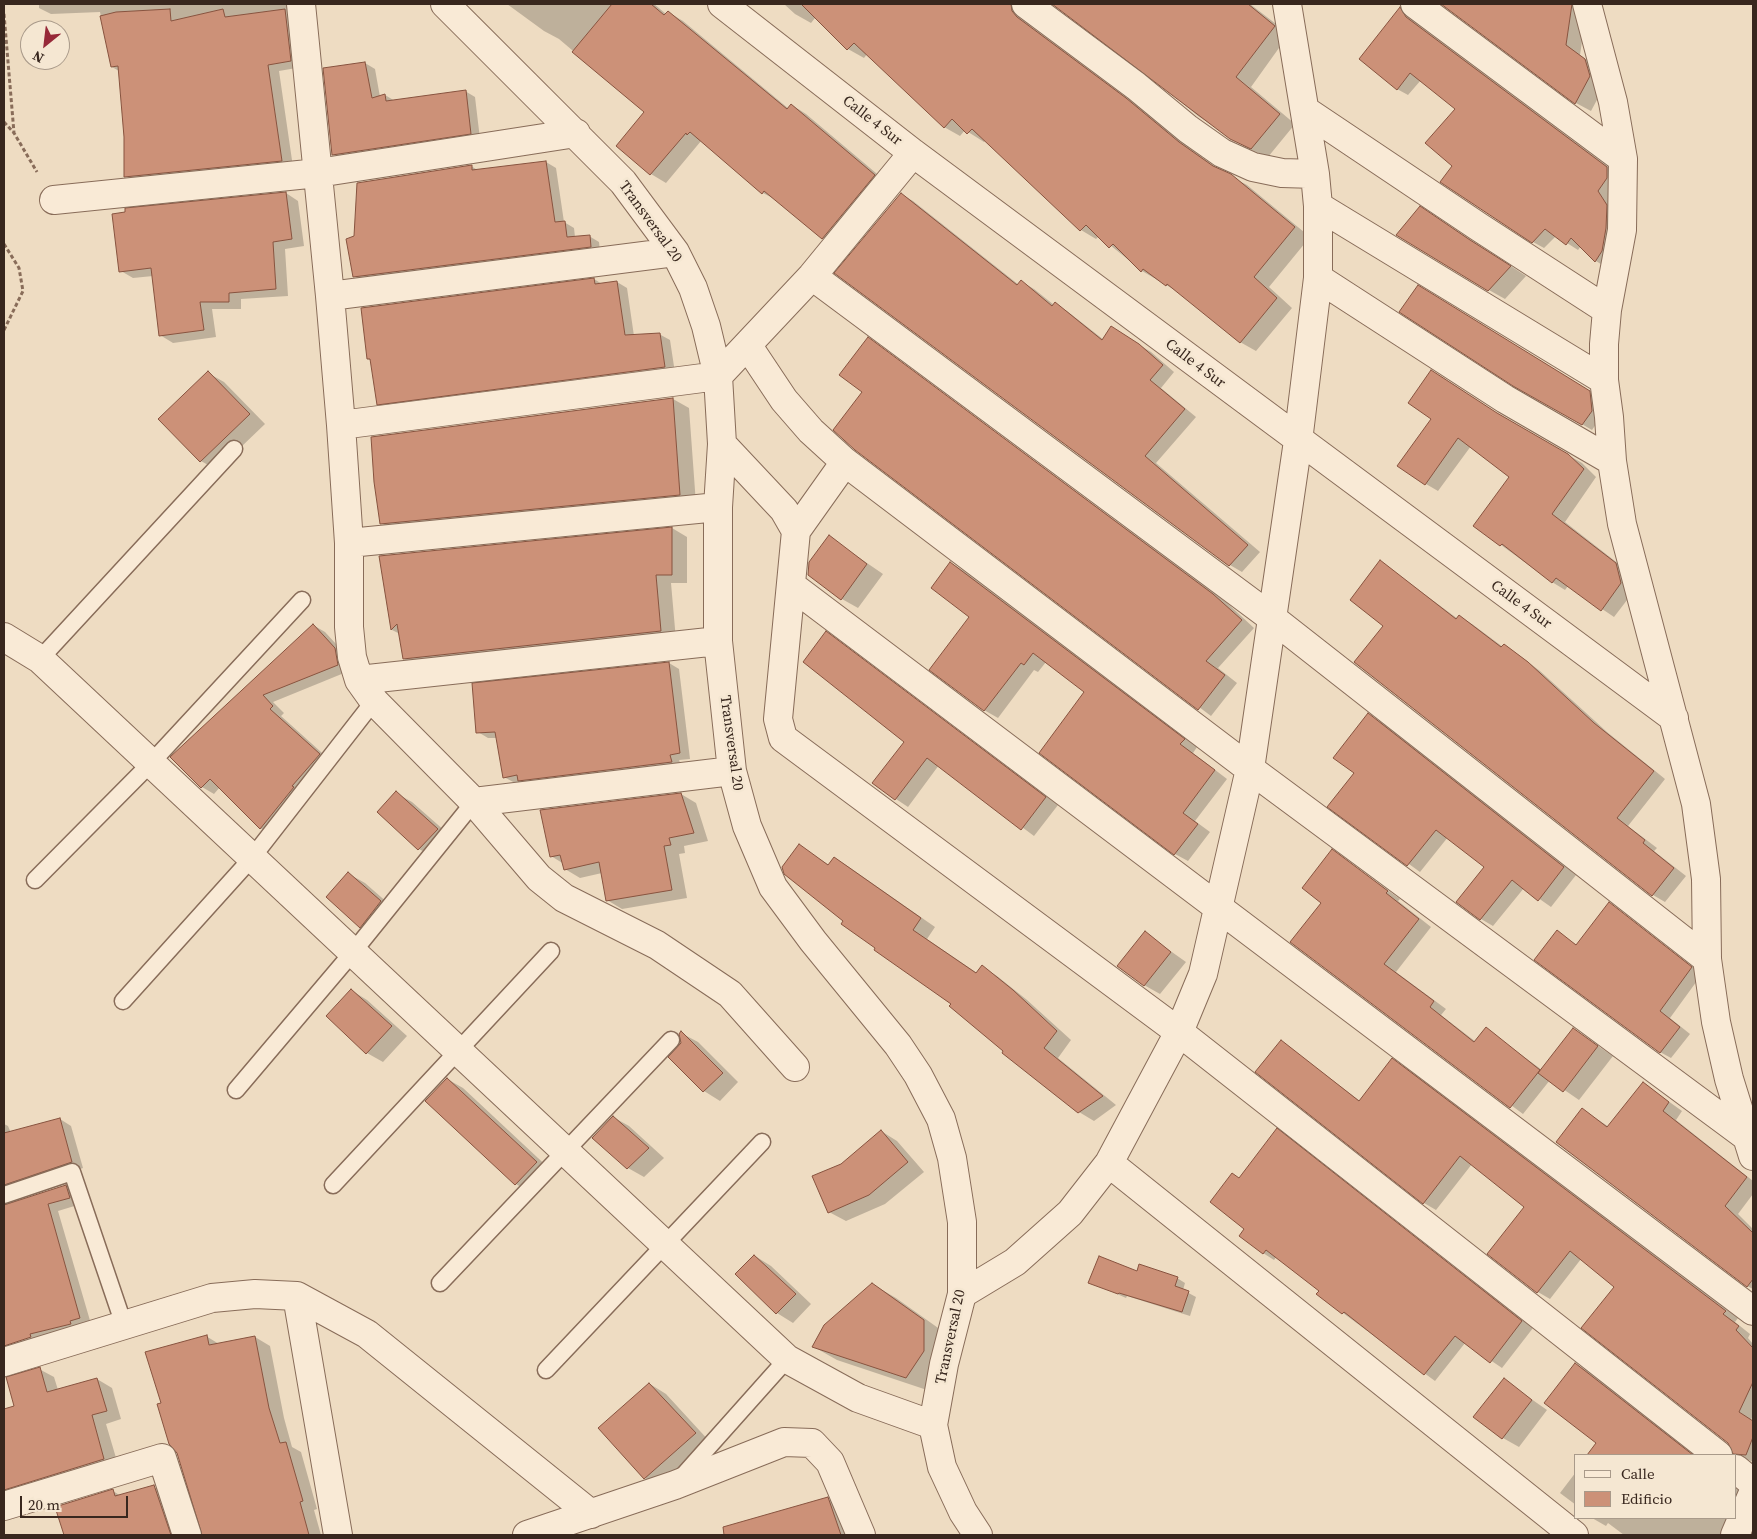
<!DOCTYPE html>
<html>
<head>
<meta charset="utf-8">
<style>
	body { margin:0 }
	#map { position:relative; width:1757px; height:1539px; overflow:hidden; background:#eedcc2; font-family:"Source Serif 4",serif }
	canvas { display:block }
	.frame { position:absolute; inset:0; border:5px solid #38271e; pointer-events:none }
	.legend { position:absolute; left:1574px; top:1454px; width:162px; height:65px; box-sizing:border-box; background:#f5e7d2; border:1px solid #a99a8a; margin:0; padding:6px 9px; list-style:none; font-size:15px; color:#38271e }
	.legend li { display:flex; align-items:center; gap:10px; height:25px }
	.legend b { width:25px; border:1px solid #a99a8a }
	.north { position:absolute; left:20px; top:20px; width:50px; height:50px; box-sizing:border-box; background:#f5e7d2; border:1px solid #a99a8a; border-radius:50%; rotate:209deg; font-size:14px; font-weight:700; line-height:20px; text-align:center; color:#38271e }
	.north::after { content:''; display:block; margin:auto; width:18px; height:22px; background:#972938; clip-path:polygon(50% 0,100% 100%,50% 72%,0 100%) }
	.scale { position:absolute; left:20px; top:1496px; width:108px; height:22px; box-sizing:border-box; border:2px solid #38271e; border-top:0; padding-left:6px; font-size:15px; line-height:18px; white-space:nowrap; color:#38271e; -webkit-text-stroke:4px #f5e7d2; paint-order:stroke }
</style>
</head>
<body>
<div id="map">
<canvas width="1757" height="1539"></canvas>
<div class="frame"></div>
<ul class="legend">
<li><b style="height:6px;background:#f9ead6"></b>Calle</li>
<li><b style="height:14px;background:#cc9178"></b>Edificio</li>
</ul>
<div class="north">N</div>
<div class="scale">20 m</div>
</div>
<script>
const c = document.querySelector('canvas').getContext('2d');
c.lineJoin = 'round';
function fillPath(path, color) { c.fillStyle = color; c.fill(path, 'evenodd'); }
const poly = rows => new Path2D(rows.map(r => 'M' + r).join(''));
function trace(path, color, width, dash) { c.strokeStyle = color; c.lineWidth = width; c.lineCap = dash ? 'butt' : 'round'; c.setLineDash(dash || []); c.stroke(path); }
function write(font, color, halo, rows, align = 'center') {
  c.font = font + ' "Source Serif 4",serif'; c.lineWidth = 5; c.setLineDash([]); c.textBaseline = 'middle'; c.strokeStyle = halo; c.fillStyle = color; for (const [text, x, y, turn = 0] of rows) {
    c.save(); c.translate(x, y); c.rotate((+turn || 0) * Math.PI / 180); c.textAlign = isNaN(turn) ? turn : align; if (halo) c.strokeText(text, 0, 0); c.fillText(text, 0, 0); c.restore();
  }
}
fillPath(poly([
	[39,4,295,4,302,67,279,71,293,167,137,183,126,176,125,136,119,71,112,67,100,12,51,14,39,8],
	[507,4,654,4,666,14,668,12,683,21,789,109,792,105,806,114,889,184,838,247,823,238,778,201,763,193,701,141,666,183,651,174,618,146,645,112,559,39,544,31],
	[784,4,1029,4,1027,20,1032,27,1142,109,1195,152,1221,171,1247,185,1310,237,1269,287,1292,308,1256,351,1240,342,1180,293,1142,271,1099,236,1096,239,1081,230,986,140,984,142,965,130,960,136,944,127,867,54,864,58,848,49,815,18,811,23,795,14],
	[1054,4,1250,4,1289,34,1251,87,1295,124,1268,157,1247,148,1198,116,1146,73],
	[1443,4,1581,4,1585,21,1580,55,1600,69,1605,85,1591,111,1576,103],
	[1400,9,1411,15,1417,24,1618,174,1618,184,1608,198,1618,213,1607,268,1596,261,1581,246,1578,250,1556,236,1544,248,1533,242,1454,166,1457,109,1421,80,1408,95,1397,89],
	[365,63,375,69,380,97,385,95,395,101,465,91,475,97,480,139,343,160,333,154],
	[546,162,556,168,564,222,574,228,575,237,589,236,599,242,600,252,364,282,354,276,471,166,479,171],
	[286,193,298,201,304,246,285,249,288,296,241,299,241,309,212,309,216,337,173,343,160,335,153,276,133,278,121,271,126,213],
	[901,194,913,201,1019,285,1022,282,1034,289,1054,305,1055,304,1067,311,1104,340,1123,335,1151,352,1174,372,1161,388,1196,417,1156,463,1260,552,1242,572,1230,565],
	[1436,217,1526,276,1505,299,1489,290],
	[594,279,602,284,617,282,627,288,634,336,659,334,670,340,675,373,388,410,378,404,371,360,368,359],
	[1418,287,1599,398,1601,417,1592,430,1514,385],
	[869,339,1226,602,1254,628,1218,668,1237,683,1211,716,856,449],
	[208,373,224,382,265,424,217,470,201,461],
	[1444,379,1510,422,1582,463,1596,477,1565,522,1629,572,1634,591,1614,617,1568,586,1565,590,1552,582,1501,545,1510,477,1471,446,1438,491,1426,484,1433,419],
	[673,399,689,408,696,504,398,533,381,523],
	[672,528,687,537,687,583,671,583,676,640,420,668,404,659,400,634,392,630,381,557],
	[829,537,883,574,858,608,842,599],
	[1381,562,1458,619,1460,617,1472,624,1503,647,1504,646,1516,653,1540,671,1607,732,1665,779,1628,826,1657,848,1654,851,1686,876,1665,902,1653,895,1385,626],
	[951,563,964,571,1197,747,1193,753,1227,779,1195,821,1210,832,1188,861,1175,854,1086,692,1046,662,1038,672,1034,670,998,718,984,710,971,616],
	[313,625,325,632,347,656,349,671,273,702,284,713,281,716,331,761,272,835,260,828,220,787,214,794,202,787,172,757],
	[827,633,1058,805,1034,836,939,765,908,807,896,799,906,741],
	[669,663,679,669,690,759,679,760,682,768,530,786,522,782,515,783,504,777,498,738,488,738,478,732],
	[1369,715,1381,722,1576,875,1551,907,1524,888,1493,926,1481,919,1486,867,1448,837,1420,872,1329,806,1355,772],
	[396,793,412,802,454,839,435,858,419,849,379,812],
	[681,794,696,803,708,841,684,846,685,853,679,854,687,898,622,909,607,900,602,873,580,878,565,869,564,864,551,856],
	[800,846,829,865,835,858,849,867,935,927,927,939,977,973,982,967,997,976,1027,1000,1071,1040,1058,1058,1116,1105,1094,1121,1079,1112,952,1003,845,921],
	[1333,851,1400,899,1398,901,1431,927,1396,972,1446,1009,1441,1015,1476,1042,1486,1029,1542,1070,1574,1030,1613,1056,1579,1100,1550,1080,1523,1114,1292,942,1323,902],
	[349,874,365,883,397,911,377,936,361,927],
	[1609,903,1702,974,1670,1018,1690,1034,1671,1058,1660,1052,1557,932,1577,945],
	[1145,933,1186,962,1160,994,1144,985],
	[351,990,367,1000,407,1036,383,1062,367,1053,327,1016],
	[681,1033,698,1042,738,1082,720,1101,704,1091,670,1057,682,1043],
	[1281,1041,1360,1101,1392,1060,1405,1067,1738,1318,1735,1322,1750,1334,1748,1338,1753,1344,1753,1415,1751,1420,1753,1421,1753,1462,1734,1453,1729,1442,1616,1286,1581,1259,1550,1299,1538,1292,1489,1254,1526,1207,1472,1164,1436,1210,1424,1203],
	[447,1079,463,1088,553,1172,532,1194,516,1184,427,1101],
	[1643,1083,1682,1111,1676,1120,1753,1181,1753,1194,1738,1214,1753,1229,1753,1289,1747,1286,1582,1109,1609,1127],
	[613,1117,629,1126,664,1158,644,1177,628,1168,594,1138],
	[60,1119,71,1126,83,1168,12,1192,5,1200,7,1206,66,1186,77,1193,81,1204,58,1211,91,1324,4,1354,4,1140,6,1139,4,1124,8,1126,11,1133],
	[1277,1130,1533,1328,1502,1368,1465,1343,1435,1381,1343,1313,1321,1291,1277,1256,1274,1260,1263,1253,1246,1229,1240,1178],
	[881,1131,897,1141,924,1172,885,1204,846,1221,829,1212,841,1165],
	[755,1256,771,1266,811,1304,793,1323,777,1313,736,1274],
	[1138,1272,1177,1278,1185,1283,1183,1290,1196,1297,1190,1316,1127,1296,1126,1298,1090,1282],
	[872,1284,896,1298,948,1335,930,1391,837,1360,814,1347],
	[206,1336,219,1344,255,1337,270,1346,284,1418,292,1447,301,1452,317,1509,314,1510,321,1535,203,1535,163,1404],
	[1576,1364,1589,1372,1695,1455,1589,1455,1598,1443],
	[39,1369,54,1377,58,1390,97,1379,112,1388,121,1419,106,1424,119,1468,4,1515,4,1409,16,1406],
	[1504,1380,1547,1410,1519,1447,1503,1438],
	[650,1384,666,1394,711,1443,661,1487,645,1478],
	[1576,1472,1576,1505,1560,1493],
	[1736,1482,1739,1490,1736,1518],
	[154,1487,169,1495,184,1535,65,1535,57,1508,113,1491,121,1496],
	[828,1499,842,1507,852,1535,727,1535,726,1533],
	[1592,1518,1736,1518,1722,1535,1624,1535,1608,1523,1606,1526]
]), '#0003');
const building = poly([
	[612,4,651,4,664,15,668,11,787,109,791,104,875,175,822,239,764,191,762,194,690,132,687,135,686,133,650,175,616,146,644,112,572,52,612,4],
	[801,4,1011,4,1012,11,1017,17,1126,98,1179,142,1213,166,1231,174,1295,227,1254,277,1277,298,1240,343,1167,284,1166,286,1143,269,1141,272,1113,244,1109,248,1086,225,1080,231,972,129,967,134,952,119,944,128,854,43,847,50,801,4],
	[1052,4,1248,4,1275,26,1236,77,1280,114,1251,149,1230,139,1052,4],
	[1441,4,1572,4,1566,45,1585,59,1590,76,1575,104,1441,4],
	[1400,7,1406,17,1607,167,1607,178,1598,191,1607,205,1606,228,1602,251,1595,262,1571,238,1566,245,1545,229,1532,243,1440,182,1452,166,1425,143,1455,109,1410,73,1397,90,1359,59,1400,7],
	[170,9,171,21,223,9,225,17,285,9,291,61,268,65,282,161,124,177,124,137,118,66,111,67,100,16,116,12,170,9],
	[365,62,372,98,385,94,386,101,466,90,471,134,332,155,323,68,365,62],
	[546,161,555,222,565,221,567,237,590,235,591,247,353,277,346,239,354,236,357,183,472,165,472,170,546,161],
	[286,192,292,239,273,242,276,289,229,293,229,302,200,302,204,330,159,336,151,268,119,272,112,214,125,212,125,208,286,192],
	[901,193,1017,285,1021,280,1052,306,1055,302,1102,340,1111,326,1139,344,1163,365,1150,380,1185,409,1145,456,1248,545,1229,566,834,273,901,193],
	[1420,206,1470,240,1511,266,1488,291,1396,235,1420,206],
	[594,278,595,284,617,281,625,335,660,333,665,367,377,405,370,359,367,359,361,308,594,278],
	[1418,285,1590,391,1592,411,1582,425,1513,386,1399,312,1418,285],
	[868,337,1213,594,1242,620,1206,661,1225,675,1198,710,855,450,833,430,862,392,839,375,868,337],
	[1431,370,1497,413,1568,454,1584,469,1552,514,1616,563,1621,583,1601,611,1556,578,1552,583,1502,544,1500,546,1473,526,1509,477,1458,438,1425,485,1397,466,1431,419,1408,403,1431,370],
	[208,371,250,414,200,462,158,419,208,371],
	[673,398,680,495,380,524,374,482,371,437,673,398],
	[672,527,672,575,656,575,661,631,403,659,397,624,391,630,379,556,672,527],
	[829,535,867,564,841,600,808,575,809,562,829,535],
	[1380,560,1456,619,1459,615,1501,647,1504,644,1528,662,1594,723,1654,771,1617,818,1645,840,1643,843,1674,868,1652,896,1354,662,1383,626,1350,600,1380,560],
	[950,562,1185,739,1180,744,1215,770,1183,813,1198,824,1174,855,1039,753,1084,692,1033,653,1024,665,1021,663,984,711,929,670,969,617,931,588,950,562],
	[313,624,335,648,338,665,263,695,273,706,270,709,320,754,292,786,294,787,260,829,210,779,201,788,170,757,313,624],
	[826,631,1046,797,1021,830,927,758,895,800,872,783,904,742,803,662,826,631],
	[669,662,680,753,670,755,672,762,518,781,517,775,503,778,495,732,476,733,472,683,669,662],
	[1368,713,1564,867,1538,901,1512,880,1480,920,1456,902,1484,867,1436,830,1407,866,1327,807,1354,773,1333,758,1368,713],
	[396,791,438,829,418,850,377,812,396,791],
	[681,793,694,833,669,838,671,845,664,846,672,890,606,901,599,862,564,870,560,855,550,857,540,810,681,793],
	[799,844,828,865,834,857,921,918,913,930,976,973,982,965,1013,990,1057,1031,1044,1048,1103,1096,1078,1113,1002,1053,1003,1051,949,1006,951,1004,874,950,875,948,841,924,843,921,784,874,782,867,799,844],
	[1332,849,1388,891,1386,893,1419,919,1384,964,1434,1001,1430,1007,1474,1042,1486,1027,1540,1070,1510,1108,1290,942,1321,903,1302,888,1332,849],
	[348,872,381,901,360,928,326,897,348,872],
	[1609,902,1692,967,1660,1011,1680,1027,1660,1053,1534,960,1557,930,1576,945,1609,902],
	[1145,931,1171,952,1144,986,1117,966,1145,931],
	[351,989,392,1026,366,1054,326,1016,351,989],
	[1573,1028,1598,1046,1563,1092,1538,1073,1573,1028],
	[681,1031,723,1073,703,1092,668,1057,681,1043,679,1034,681,1031],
	[1281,1040,1359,1101,1392,1058,1726,1311,1723,1314,1739,1326,1736,1330,1753,1348,1753,1382,1739,1412,1753,1421,1753,1437,1746,1455,1733,1454,1728,1443,1581,1328,1614,1287,1570,1251,1537,1293,1487,1254,1524,1207,1460,1156,1423,1204,1255,1072,1281,1040],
	[447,1078,537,1162,515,1185,425,1101,447,1078],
	[1643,1082,1669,1102,1663,1111,1747,1177,1725,1206,1753,1233,1753,1279,1747,1287,1556,1142,1582,1108,1607,1127,1643,1082],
	[613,1116,649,1148,627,1169,592,1138,613,1116],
	[60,1118,72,1162,4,1185,4,1133,60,1118],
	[1277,1128,1522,1321,1490,1363,1455,1336,1424,1375,1344,1312,1342,1314,1316,1294,1319,1291,1266,1250,1263,1254,1239,1236,1244,1229,1210,1202,1232,1173,1239,1178,1277,1128],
	[881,1130,908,1162,869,1195,828,1213,812,1176,841,1164,881,1130],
	[66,1185,70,1198,48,1204,80,1318,70,1321,71,1324,30,1334,31,1337,4,1346,4,1205,66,1185],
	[754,1255,796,1294,776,1314,735,1274,754,1255],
	[1099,1256,1137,1271,1139,1264,1178,1277,1175,1286,1189,1291,1182,1312,1119,1293,1118,1294,1088,1283,1099,1256],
	[872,1283,924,1320,924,1351,906,1378,812,1347,824,1325,872,1283],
	[207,1335,209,1345,255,1336,269,1408,280,1443,286,1442,303,1501,300,1502,309,1535,202,1535,177,1453,169,1444,157,1404,161,1403,145,1352,207,1335],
	[1575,1363,1693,1455,1587,1455,1596,1443,1544,1403,1575,1363],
	[40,1367,47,1392,97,1378,107,1411,92,1415,104,1459,4,1490,4,1409,14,1406,6,1377,40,1367],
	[1504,1378,1532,1400,1502,1439,1473,1417,1504,1378],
	[649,1383,696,1433,644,1479,598,1428,649,1383],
	[154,1485,171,1535,64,1535,55,1507,113,1489,115,1496,154,1485],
	[828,1497,841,1535,724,1535,723,1527,828,1497]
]);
fillPath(building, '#cc9178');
trace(building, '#87533f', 1);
const lane = poly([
	[40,659,234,449],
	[35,880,151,763,302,600],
	[123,1001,251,859,374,701],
	[236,1090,353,952,474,802],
	[333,1185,551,951],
	[4,1195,72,1172,124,1325],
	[440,1283,671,1040],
	[546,1370,762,1142],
	[680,1479,787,1359]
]);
const street = poly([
	[301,4,330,296,341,425,349,543,349,627,352,657,359,680,374,701,474,802,539,878,564,898,657,945,730,994,795,1067],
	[445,4,623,182,675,252,693,288,706,326,718,376,722,444,718,507,718,641,732,771,747,826,773,887,813,941,898,1045,918,1075,941,1119,952,1158,962,1222,962,1294,944,1364,933,1425,942,1467,963,1512,978,1535],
	[722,4,913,153,1674,718],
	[1026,4,1136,86,1188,129,1222,153,1253,167,1282,173,1315,174],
	[1415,4,1623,159],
	[1587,4,1613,102,1623,159,1622,230,1607,310,1604,344,1604,380,1609,417,1612,461,1622,524,1696,804,1706,879,1707,959,1716,1022,1729,1079,1753,1156],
	[1306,111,1479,227,1607,310],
	[54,200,318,173,576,133],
	[1318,206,1604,380],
	[812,276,1272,618,1707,959],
	[1318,278,1505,399,1612,461],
	[330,296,675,252],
	[748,346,784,400,811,431,845,462,1250,769,1747,1137],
	[341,425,718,376,812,276,913,153],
	[722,444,784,510,796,531,778,719,783,738,1179,1032,1718,1455],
	[796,531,845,462],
	[349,543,718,507],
	[792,586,1753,1311],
	[4,637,40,659,787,1359,858,1398,933,1425],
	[359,680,718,641],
	[474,802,732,771],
	[1109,1163,1574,1535],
	[962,1294,1015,1262,1070,1213,1109,1163,1179,1032,1203,974,1250,769,1298,441,1318,278,1318,206,1315,174,1287,4],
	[297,1296,338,1535],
	[4,1362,212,1298,255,1294,297,1296,367,1334,591,1514],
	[1736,1469,1753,1483],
	[4,1506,162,1458,187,1535],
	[527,1535,675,1485,784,1442,812,1443,830,1462,861,1535],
	[1735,1535,1753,1493]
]);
trace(lane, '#886c59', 19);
trace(street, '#886c59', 30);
trace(poly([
	[4,14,14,133],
	[4,122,14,133,37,172],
	[4,244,19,268,23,291,4,330]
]), '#886c59', 3, [4, 2.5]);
trace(lane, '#f9ead6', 16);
trace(street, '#f9ead6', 28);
write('15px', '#38271e', '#f5e7d2', [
	["Calle 4 Sur",872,121,38],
	["Transversal 20",650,222,54],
	["Calle 4 Sur",1195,364,37],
	["Calle 4 Sur",1521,605,36],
	["Transversal 20",731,743,82],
	["Transversal 20",951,1337,-78]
]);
</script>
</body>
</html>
